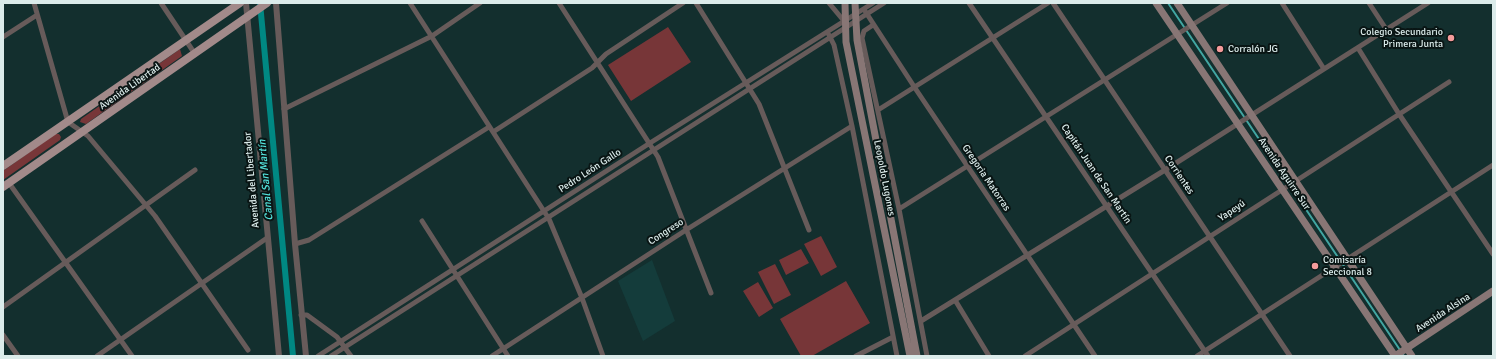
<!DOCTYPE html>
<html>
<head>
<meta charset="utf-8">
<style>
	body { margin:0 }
	#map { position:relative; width:1496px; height:359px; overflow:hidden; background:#132f2e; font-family:Signika,sans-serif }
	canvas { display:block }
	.frame { position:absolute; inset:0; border:4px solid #dbebea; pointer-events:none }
</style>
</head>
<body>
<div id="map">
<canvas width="1496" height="359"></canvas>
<div class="frame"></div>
</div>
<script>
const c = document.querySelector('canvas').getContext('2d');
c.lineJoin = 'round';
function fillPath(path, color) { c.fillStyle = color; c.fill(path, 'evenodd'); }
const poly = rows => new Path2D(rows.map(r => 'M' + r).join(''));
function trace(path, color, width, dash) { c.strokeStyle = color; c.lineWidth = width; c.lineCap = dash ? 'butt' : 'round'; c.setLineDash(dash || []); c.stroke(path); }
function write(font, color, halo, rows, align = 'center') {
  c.font = font + ' Signika,sans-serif'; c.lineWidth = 4; c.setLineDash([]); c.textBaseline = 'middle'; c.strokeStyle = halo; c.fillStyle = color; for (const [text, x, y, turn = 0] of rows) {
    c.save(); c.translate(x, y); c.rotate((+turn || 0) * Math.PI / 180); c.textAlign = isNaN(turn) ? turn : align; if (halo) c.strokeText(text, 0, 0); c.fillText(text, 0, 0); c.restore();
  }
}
fillPath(poly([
	[652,260,675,321,643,341,618,281]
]), '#143c3b');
fillPath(poly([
	[668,27,691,62,631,101,608,65],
	[180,49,182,56,86,124,80,122,81,119],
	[55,134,59,134,61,137,60,140,3,180,3,171],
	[821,236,837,267,821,276,804,244],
	[801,249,809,263,786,275,779,260],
	[775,264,791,295,774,304,758,272],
	[846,281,870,323,812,356,801,356,780,319],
	[758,282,773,308,759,317,743,291]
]), '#773638');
trace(poly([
	[1168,3,1404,356]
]), '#42a6a2', 2);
trace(poly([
	[260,3,293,356]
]), '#008883', 6);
trace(poly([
	[34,3,68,122,88,136,155,216,248,350],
	[161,3,195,54],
	[410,3,549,219,582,298,603,356],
	[559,3,658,157,711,293],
	[696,3,759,104,809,230],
	[829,3,844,21],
	[969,3,1208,356],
	[1053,3,1290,356],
	[1282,3,1324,69],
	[1369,3,1386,29],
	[865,11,915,88,1095,356],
	[873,25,864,31,862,38,899,209,927,356],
	[829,35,834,45,852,126,897,356],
	[3,37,37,15],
	[1358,48,1399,114,1493,254],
	[284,109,432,36,480,3],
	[878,110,1048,3],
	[493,132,592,68,606,54,683,3],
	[9,183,132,356],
	[899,209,1227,3],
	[422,221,508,356],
	[295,244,309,240,489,127],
	[955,300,989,356],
	[3,307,195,170],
	[301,315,307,315,337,337,351,356],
	[921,321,1165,170,1428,3],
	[3,335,18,356],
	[97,356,267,238],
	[318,356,650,143,873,3],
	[331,356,884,3],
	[492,356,686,230,852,126],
	[856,356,893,337],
	[1025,356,1449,82],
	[1197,356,1493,165]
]), '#675b5a', 5);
trace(poly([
	[246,3,279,356],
	[276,3,295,244,306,356]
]), '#675b5a', 6);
trace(poly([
	[845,3,846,42,910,356],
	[855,3,857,40,917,356],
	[1156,3,1395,356],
	[1177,3,1412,356],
	[1395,356,1493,291]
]), '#887675', 7);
trace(poly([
	[3,166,240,3],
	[3,187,267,3]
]), '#a28a8a', 8);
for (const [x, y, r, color] of [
	[1451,38,4,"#f59b9b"],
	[1220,49,4,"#f59b9b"],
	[1315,266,4,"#f59b9b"]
]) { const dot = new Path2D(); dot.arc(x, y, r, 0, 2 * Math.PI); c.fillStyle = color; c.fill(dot); trace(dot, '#091514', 1.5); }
write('10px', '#dbebea', '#091514', [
	["Colegio Secundario",1443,32,"right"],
	["Primera Junta",1443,44,"right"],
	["Corralón JG",1228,49],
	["Comisaría",1323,260],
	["Seccional 8",1323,272]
], 'left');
write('10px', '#dbebea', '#091514', [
	["Avenida Libertad",130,87,-35],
	["Pedro León Gallo",590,171,-33],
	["Capitán Juan de San Martín",1096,174,56],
	["Avenida Aguirre Sur",1284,174,56],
	["Corrientes",1179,175,56],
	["Leopoldo Lugones",884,178,79],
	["Gregoria Matorras",986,178,56],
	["Avenida del Libertador",252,180,-95],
	["Yapeyú",1232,211,-34],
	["Congreso",666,232,-33],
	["Avenida Alsina",1443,313,-33]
]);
write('italic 11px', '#54e3dd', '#091514', [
	["Canal San Martín",266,180,-95]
]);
</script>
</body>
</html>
